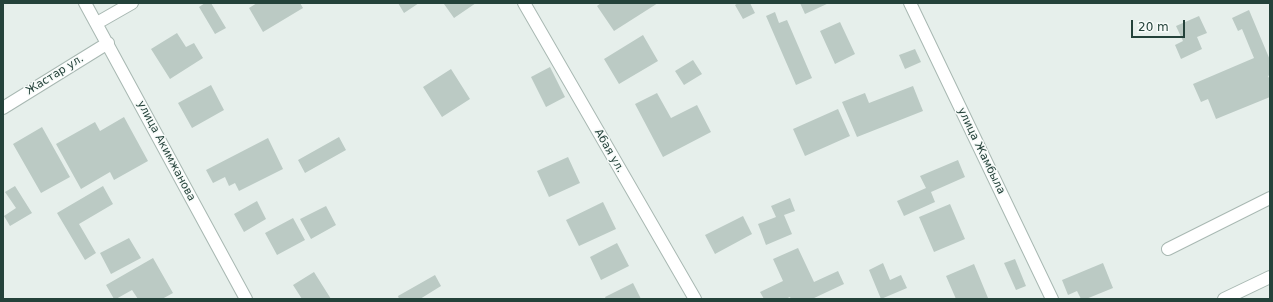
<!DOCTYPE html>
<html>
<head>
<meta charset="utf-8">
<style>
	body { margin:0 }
	#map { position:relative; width:1273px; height:302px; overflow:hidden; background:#e6efeb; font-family:"DejaVu Sans",sans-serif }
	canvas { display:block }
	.frame { position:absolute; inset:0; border:4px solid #24423a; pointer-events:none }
	.scale { position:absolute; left:1131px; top:20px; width:54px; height:18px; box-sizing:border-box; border:2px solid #24423a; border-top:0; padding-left:5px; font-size:12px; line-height:14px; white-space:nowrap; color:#24423a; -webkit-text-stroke:3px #f7fbf9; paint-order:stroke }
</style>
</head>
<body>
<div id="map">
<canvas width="1273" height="302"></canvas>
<div class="frame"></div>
<div class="scale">20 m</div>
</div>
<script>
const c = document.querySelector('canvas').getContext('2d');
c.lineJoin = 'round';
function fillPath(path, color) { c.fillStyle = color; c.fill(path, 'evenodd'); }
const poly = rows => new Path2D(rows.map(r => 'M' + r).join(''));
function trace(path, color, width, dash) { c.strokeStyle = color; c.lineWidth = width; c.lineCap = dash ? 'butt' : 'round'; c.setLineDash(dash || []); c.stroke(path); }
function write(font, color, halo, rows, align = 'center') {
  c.font = font + ' "DejaVu Sans",sans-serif'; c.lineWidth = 3; c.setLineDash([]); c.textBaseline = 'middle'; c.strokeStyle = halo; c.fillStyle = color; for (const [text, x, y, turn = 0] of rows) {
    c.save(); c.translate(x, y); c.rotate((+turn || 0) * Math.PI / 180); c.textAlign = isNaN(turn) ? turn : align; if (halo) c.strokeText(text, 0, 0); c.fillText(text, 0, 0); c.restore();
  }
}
fillPath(poly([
	[205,3,211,3,226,28,215,34,199,7],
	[257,3,300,3,303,8,263,32,249,8],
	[398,3,419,3,404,13],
	[445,3,476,3,454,18,444,4],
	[601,3,658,3,614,31,597,6],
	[738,3,750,3,755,13,743,19,735,5],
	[800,3,829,3,805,14],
	[1249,10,1270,60,1270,75,1268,76,1270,80,1270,97,1216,119,1208,99,1201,102,1193,84,1254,58,1242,29,1238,31,1232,18],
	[775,12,779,23,787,20,812,78,796,85,766,16],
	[1199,16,1207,33,1197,37,1202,49,1181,59,1175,45,1183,41,1176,26],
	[840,22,855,54,835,64,820,31],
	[177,33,186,47,194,43,203,58,170,79,151,49],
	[643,35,658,61,619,84,604,59],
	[915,49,921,62,905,69,899,55],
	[693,60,702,74,684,85,675,71],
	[550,67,565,97,546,107,531,77],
	[451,69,470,99,442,117,423,87],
	[211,85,224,110,192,128,178,103],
	[913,86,923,111,857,137,842,102,865,93,869,103],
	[657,93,671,118,697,105,711,132,663,157,635,104],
	[838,109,850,136,805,156,793,129],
	[124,117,148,161,114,180,110,172,81,189,56,144,95,122,100,131],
	[42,127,70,177,41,193,13,144],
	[339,137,346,150,305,173,298,160],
	[268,138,283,169,239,191,235,183,229,186,225,177,213,183,206,170],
	[568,157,580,183,549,197,537,171],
	[958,160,965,177,931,192,935,202,904,216,897,201,926,188,920,176],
	[15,186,32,213,10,226,4,216,16,208,5,192],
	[103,186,113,204,79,224,96,253,85,260,57,213],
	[790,198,795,211,784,215,792,234,766,245,758,224,776,217,771,206],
	[257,201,266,219,244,232,234,214],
	[603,202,616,229,579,246,566,220],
	[950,204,965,239,934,252,919,217],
	[326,206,336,225,311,239,300,219],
	[743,216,752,234,715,254,705,235],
	[293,218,305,240,277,255,265,233],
	[129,238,141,258,111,274,100,253],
	[617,243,629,266,601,280,590,257],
	[798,248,814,282,838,271,844,284,812,299,791,299,790,297,785,299,764,299,760,292,783,281,773,259],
	[153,258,173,293,162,299,138,299,132,290,116,299,114,299,106,285],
	[1015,259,1026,286,1016,290,1004,263],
	[883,263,890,280,901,275,907,288,881,299,869,270],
	[1103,263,1113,288,1086,299,1081,299,1077,291,1068,295,1062,280],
	[974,264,988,298,956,299,946,276],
	[314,272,331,299,302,299,293,285],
	[435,275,441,286,420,299,399,299,398,296],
	[633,283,641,299,606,299,605,297]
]), '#bbcac4');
const minor = poly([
	[85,3,246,299],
	[524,3,695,299],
	[910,3,1052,299],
	[97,23,132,3],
	[3,108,108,43],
	[1168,249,1270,198],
	[1224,299,1270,277]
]);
trace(minor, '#a8b8b2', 14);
trace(minor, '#fff', 12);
write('11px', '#24423a', '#f7fbf9', [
	["Жастар ул.",55,75,-32],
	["улица Акимжанова",166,151,62],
	["Абая ул.",609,151,60],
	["улица Жамбыла",981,151,64]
]);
</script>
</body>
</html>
